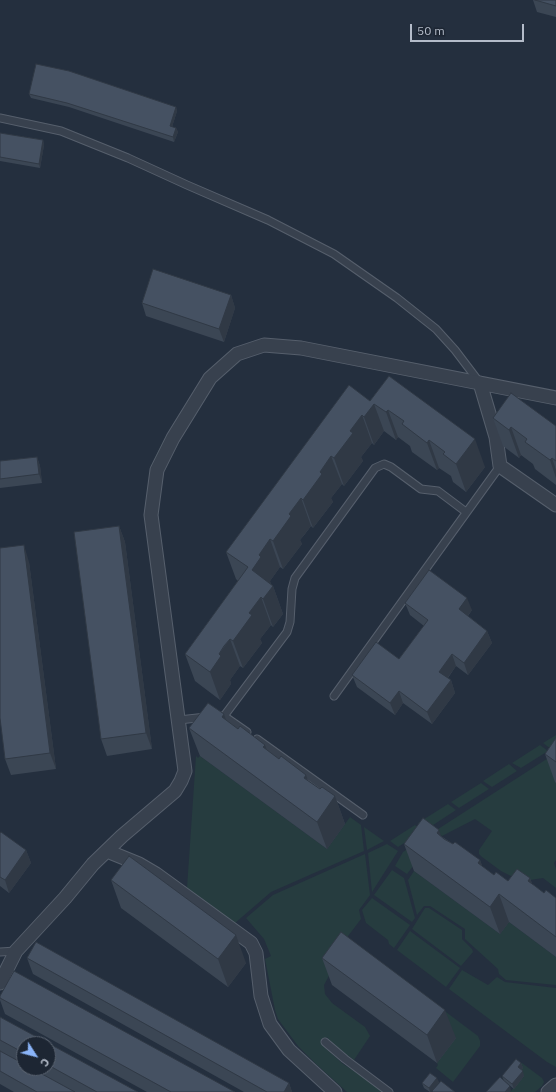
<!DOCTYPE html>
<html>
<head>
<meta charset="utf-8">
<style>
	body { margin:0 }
	#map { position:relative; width:556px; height:1092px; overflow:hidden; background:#242f3e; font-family:"IBM Plex Sans",sans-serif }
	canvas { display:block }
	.north { position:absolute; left:16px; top:1036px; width:40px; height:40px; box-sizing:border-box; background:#1d2633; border:1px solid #59626f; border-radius:50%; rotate:126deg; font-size:11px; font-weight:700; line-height:16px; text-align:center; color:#b4bcc9 }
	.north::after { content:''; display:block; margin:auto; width:14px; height:18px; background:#8ab4f8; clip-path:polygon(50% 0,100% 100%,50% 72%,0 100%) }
	.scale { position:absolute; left:410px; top:24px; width:114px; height:18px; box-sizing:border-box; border:2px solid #b4bcc9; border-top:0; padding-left:5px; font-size:12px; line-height:14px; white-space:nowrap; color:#b4bcc9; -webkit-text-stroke:3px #1d2633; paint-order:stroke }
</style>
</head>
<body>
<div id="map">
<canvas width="556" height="1092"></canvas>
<div class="north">С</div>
<div class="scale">50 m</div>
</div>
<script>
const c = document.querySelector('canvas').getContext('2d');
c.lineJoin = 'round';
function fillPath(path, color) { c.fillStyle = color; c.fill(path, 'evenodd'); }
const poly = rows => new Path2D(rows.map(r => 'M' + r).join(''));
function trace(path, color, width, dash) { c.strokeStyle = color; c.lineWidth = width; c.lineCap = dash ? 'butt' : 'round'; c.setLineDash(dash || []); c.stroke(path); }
fillPath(poly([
	[556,735,556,746,551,749,543,743],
	[540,745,548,751,521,768,512,763],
	[556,753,556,860,554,863,556,869,556,888,543,878,530,880,511,876,501,871,482,857,479,854,479,850,492,831,475,819,442,836,435,831],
	[196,756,198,758,200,756,327,849,350,817,361,825,364,851,271,892,235,923,187,888],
	[509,764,517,771,492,787,483,781],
	[481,783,489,789,459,808,451,802],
	[448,804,456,810,427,829,418,823],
	[415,825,423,831,398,847,390,841],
	[364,827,384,841,367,850],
	[429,835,434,839,407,874,395,866,403,852],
	[387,844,398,851,372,892,368,853],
	[365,854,370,895,359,910,361,919,326,965,332,970,324,985,325,994,332,1003,365,1027,370,1036,354,1060,336,1047,327,1037,321,1044,343,1064,368,1080,383,1092,347,1092,316,1064,298,1046,278,1019,275,1010,265,959,271,956,264,939,246,918,273,895],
	[392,870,404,878,415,918,412,922,374,895],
	[414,871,500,934,509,922,556,957,556,985,506,980,499,974,498,969,465,939,465,929,430,906,424,906,417,915,408,880],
	[372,898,410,925,394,948,389,944,388,940,366,923,362,910],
	[425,908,429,908,462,930,462,939,472,949,473,952,461,966,412,929],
	[410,931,460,968,446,987,397,950],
	[462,970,488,985,497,977,505,982,556,988,556,1067,547,1062,449,989],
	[442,1009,478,1036,480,1041,480,1046,453,1082,436,1068,438,1065,437,1063,455,1038],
	[522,1063,542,1078,544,1082,542,1086,535,1092,510,1092,524,1076,519,1072,518,1064]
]), '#263c3f');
const lane = poly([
	[0,118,61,131,128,158,187,185,268,220,334,254,397,298,436,329,455,350,480,383],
	[334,696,500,466],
	[221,716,224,716,247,732],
	[224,716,287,632,290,622,292,589,295,578,375,468,384,464,391,467,421,489,438,491,466,512],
	[179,720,206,717],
	[257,739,363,815],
	[0,952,16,951],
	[325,1042,345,1059,389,1092]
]);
const street = poly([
	[480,383,496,437,500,466,556,505],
	[107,851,139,864,156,874,251,943,256,953,261,996,270,1024,289,1050,335,1092],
	[0,983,16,951,65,898,93,864,122,836,175,791,181,781,185,771,151,515,157,470,173,438,210,378,237,354,264,345,301,348,556,398],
	[548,1092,556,1085]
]);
trace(lane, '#565f6c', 9);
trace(street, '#565f6c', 15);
trace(lane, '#38414e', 7);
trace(street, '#38414e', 13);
fillPath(poly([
	[533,0,556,0,556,17,537,12],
	[29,94,176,107,177,111,172,127,176,128,178,132,174,142,69,107,31,98],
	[0,133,43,140,44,145,40,168,0,161],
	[231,295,235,308,224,342,146,316,142,303],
	[389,376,485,467,466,492,453,482,451,476,439,468,437,470,412,452,410,446,398,437,396,440,384,431,374,445,372,443,361,457,363,461,344,486,342,484,331,498,333,502,313,528,311,526,305,534,300,540,302,544,283,569,280,567,270,581,271,585,273,586,283,614,273,627,271,625,260,639,262,643,243,668,240,666,230,680,231,684,220,700,195,681,185,654,238,581,236,579,226,552,370,401],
	[493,418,556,426,556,485,535,469,533,464,521,455,519,458,503,446],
	[37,457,40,466,42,483,0,488,0,461],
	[119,526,125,542,152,749,107,756,101,739],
	[29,562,56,769,11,775,5,759],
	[405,603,472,610,468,616,487,631,492,643,468,675,456,666,448,678,451,680,455,693,432,724,403,703,395,715,357,687,352,675,399,659,424,626,410,615],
	[224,714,226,720,320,789,335,796,345,824,327,849,200,756,189,728],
	[556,738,556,783,555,782,545,754],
	[0,833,26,850,31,863,9,893,0,886],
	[441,836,453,844,480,860,482,866,494,875,508,881,530,878,532,884,544,893,556,898,556,957,509,922,500,934,414,871,404,844],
	[111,880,246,963,228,987,121,908],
	[27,958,289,1083,292,1092,244,1092,33,974],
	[322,958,456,1038,437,1063,332,985],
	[0,996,235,1092,147,1092,5,1014,0,1000],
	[0,1017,138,1092,14,1092,0,1084],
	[24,1044,48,1044,48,1068,24,1068],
	[521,1063,523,1068,521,1070,524,1076,514,1089,504,1081,502,1076],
	[439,1082,431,1092,430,1092,424,1088,422,1083]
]), '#3b4654');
fillPath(poly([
	[176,107,177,111,171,130,170,126],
	[176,128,178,132,174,142,173,137],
	[43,140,44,145,40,168,39,164],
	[231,295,235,308,224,342,219,329],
	[374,404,384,431,374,445,364,417],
	[388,410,398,437,396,440,386,412],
	[362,415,372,443,361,457,363,461,344,486,334,458,350,431],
	[511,427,521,455,519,458,509,430],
	[475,439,485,467,466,492,456,464],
	[429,440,439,468,437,470,427,443],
	[331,456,342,484,331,498,333,502,313,528,303,500,320,472],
	[37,457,40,466,42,483,39,474],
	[552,458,556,470,556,478,550,460],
	[301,498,311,526,300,540,302,544,283,569,273,541,289,514],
	[119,526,125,542,152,749,146,733],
	[270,539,280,567,270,581,271,585,252,570,259,555],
	[24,545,29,562,56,769,50,753],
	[273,586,283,614,273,627,263,599],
	[261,597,271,625,260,639,262,643,243,668,233,641,249,613],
	[467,598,472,610,463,622,459,609],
	[487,631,492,643,468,675,464,663],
	[230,639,240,666,230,680,231,684,220,700,210,672,219,654],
	[452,654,456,666,443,684,439,672],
	[451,680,455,693,432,724,427,712],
	[399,691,403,703,395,715,390,703],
	[224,714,234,742,222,717],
	[265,745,275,772,263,747],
	[306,775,316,803,304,778],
	[335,796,345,824,327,849,317,822],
	[439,830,449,858,437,833],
	[26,850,31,863,9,893,5,880],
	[480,860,490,888,478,863],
	[530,878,540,906,528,881],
	[499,894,509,922,500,934,490,907],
	[236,935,246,963,228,987,218,959],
	[445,1010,456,1038,437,1063,427,1035],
	[521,1063,523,1068,519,1072,518,1067],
	[523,1071,524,1076,514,1089,512,1084],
	[437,1078,439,1082,431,1092,430,1092,429,1088],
	[289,1083,292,1092,284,1092],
	[510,1086,511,1091,510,1092,505,1092]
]), '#303945');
const building = poly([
	[535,0,556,0,556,6,535,0],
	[36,64,69,71,176,107,170,126,176,128,173,137,67,103,29,94,36,64],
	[0,133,43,140,39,164,0,157,0,133],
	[153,269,231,295,219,329,142,303,153,269],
	[389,376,475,439,456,464,443,454,445,452,429,440,427,443,402,424,404,421,388,410,386,412,374,404,364,417,362,415,350,431,353,433,334,458,331,456,320,472,322,474,303,500,301,498,289,514,291,516,273,541,270,539,259,555,261,557,252,570,273,586,263,599,261,597,249,613,252,615,233,641,230,639,224,646,219,654,221,656,210,672,185,654,248,567,226,552,349,385,370,401,389,376],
	[511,393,556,426,556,461,552,458,550,460,525,442,527,439,511,427,509,430,493,418,511,393],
	[37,457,39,474,0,479,0,461,37,457],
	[119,526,146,733,101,739,74,532,119,526],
	[24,545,50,753,5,759,0,718,0,548,24,545],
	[429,570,467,598,459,609,487,631,464,663,452,654,439,672,451,680,427,712,399,691,390,703,352,675,376,642,399,659,428,620,405,603,429,570],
	[208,703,224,714,222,717,238,729,240,726,265,745,263,747,279,759,281,756,306,775,304,778,320,789,322,787,335,796,317,822,189,728,208,703],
	[556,738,556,762,545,754,556,738],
	[423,818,439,830,437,833,444,839,453,844,455,842,480,860,478,863,494,875,496,872,508,881,517,869,530,878,528,881,535,886,544,893,546,890,556,898,556,937,499,894,490,907,404,844,423,818],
	[1,832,26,850,5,880,0,877,0,833,1,832],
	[129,856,236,935,218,959,111,880,129,856],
	[341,932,445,1010,427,1035,322,958,341,932],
	[36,942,289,1083,284,1092,267,1092,27,958,36,942],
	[14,971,235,1092,171,1092,0,998,0,996,14,971],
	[0,1017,138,1092,97,1092,48,1065,48,1044,24,1044,24,1053,0,1040,0,1017],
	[0,1051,24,1064,24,1068,31,1068,75,1092,37,1092,0,1071,0,1051],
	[516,1059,521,1063,518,1067,523,1071,512,1084,502,1076,516,1059],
	[430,1073,437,1078,429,1088,422,1083,430,1073],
	[500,1077,510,1086,505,1092,486,1092,500,1077],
	[441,1081,455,1092,433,1092,432,1091,441,1081]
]);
fillPath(building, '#455162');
trace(building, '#303945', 1);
</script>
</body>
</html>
